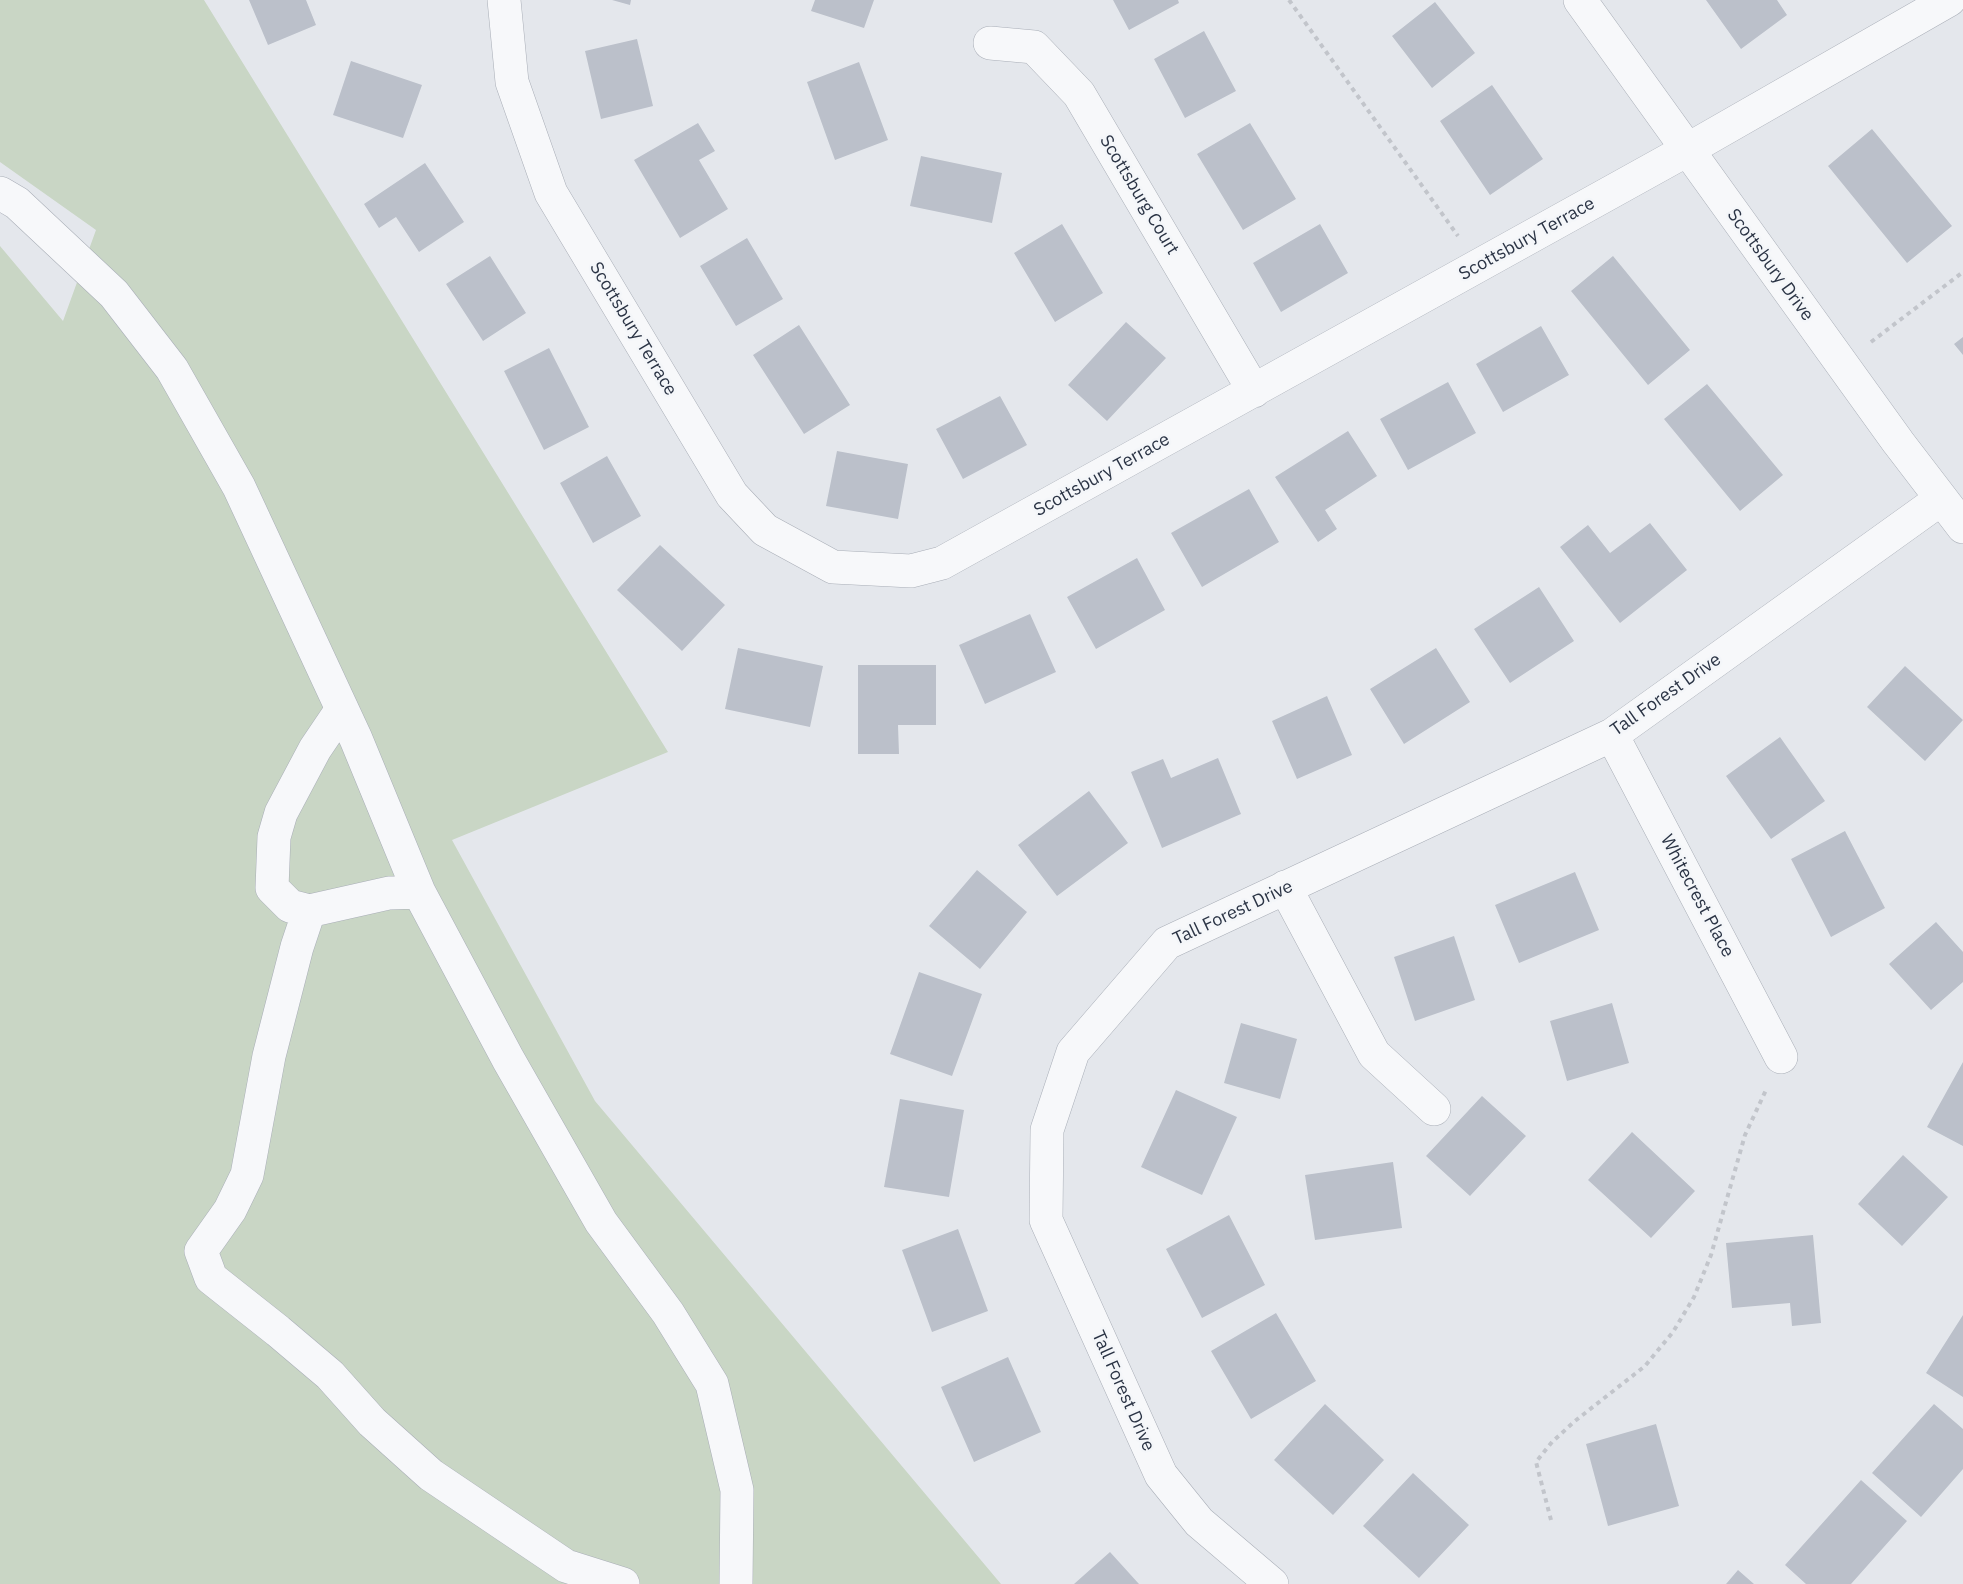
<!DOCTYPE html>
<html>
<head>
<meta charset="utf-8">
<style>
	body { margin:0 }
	canvas { display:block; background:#e4e7ec }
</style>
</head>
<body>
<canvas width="1963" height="1584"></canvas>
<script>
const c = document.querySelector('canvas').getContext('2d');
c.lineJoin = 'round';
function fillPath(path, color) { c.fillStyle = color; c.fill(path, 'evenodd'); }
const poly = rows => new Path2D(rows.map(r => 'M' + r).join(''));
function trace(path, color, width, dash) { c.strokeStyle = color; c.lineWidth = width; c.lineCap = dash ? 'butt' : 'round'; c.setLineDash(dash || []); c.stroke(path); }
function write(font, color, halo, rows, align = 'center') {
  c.font = font + ' "IBM Plex Sans",sans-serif'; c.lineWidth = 5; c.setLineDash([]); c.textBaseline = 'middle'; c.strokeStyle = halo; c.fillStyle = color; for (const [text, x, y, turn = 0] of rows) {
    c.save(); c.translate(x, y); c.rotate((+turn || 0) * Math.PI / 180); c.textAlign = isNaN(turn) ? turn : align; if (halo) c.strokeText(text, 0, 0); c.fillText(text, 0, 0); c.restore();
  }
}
fillPath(poly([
	[0,0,204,0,668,752,452,840,595,1101,1001,1584,0,1584,0,246,63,321,96,230,0,162]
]), '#c9d6c5');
fillPath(poly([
	[249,0,306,0,316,25,268,45],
	[612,0,631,0,630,5],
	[815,0,874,0,864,28,811,11],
	[1113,0,1178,0,1179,3,1129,30],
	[1706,0,1777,0,1787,15,1741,49],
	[1435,2,1475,53,1432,88,1392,36],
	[1204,31,1236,91,1185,118,1154,59],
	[637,39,653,106,601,119,585,51],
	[351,61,422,85,403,138,333,115],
	[859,62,888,140,835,160,807,82],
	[1492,85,1543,159,1490,195,1440,121],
	[698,123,715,151,699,160,728,209,680,238,634,160],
	[1250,123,1296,199,1243,230,1197,154],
	[1872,129,1952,226,1907,263,1828,166],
	[921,156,1002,173,992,223,910,206],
	[425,163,464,222,419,252,396,217,379,228,364,204],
	[1062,224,1103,293,1055,322,1014,253],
	[1320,224,1348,273,1281,312,1253,263],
	[747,238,783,299,736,326,700,266],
	[490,256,526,313,483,341,446,284],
	[1613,256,1690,350,1648,385,1571,291],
	[1126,322,1166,358,1107,421,1068,385],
	[799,325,850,405,804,434,753,355],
	[1541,326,1569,375,1503,412,1476,364],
	[1963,337,1963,355,1954,344],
	[549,348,589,427,544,450,504,371],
	[1448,382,1476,433,1408,470,1380,419],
	[1707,384,1783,475,1740,511,1664,419],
	[1000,396,1027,445,963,479,936,429],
	[1348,431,1377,476,1325,510,1337,529,1318,542,1275,477],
	[837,451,908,464,898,519,826,506],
	[607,456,641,516,593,543,560,483],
	[1249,489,1279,542,1202,587,1171,533],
	[1650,523,1687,570,1620,623,1560,547,1588,525,1610,553],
	[660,545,725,605,682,651,617,590],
	[1137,558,1165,610,1096,649,1067,597],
	[1539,587,1574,641,1510,683,1474,629],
	[1030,614,1056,672,985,704,959,645],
	[738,648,823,666,810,727,725,709],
	[1436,648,1470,702,1404,744,1370,689],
	[858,665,936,665,936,725,898,725,899,754,858,754],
	[1905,666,1963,720,1925,761,1867,707],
	[1327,696,1352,755,1297,779,1272,721],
	[1780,737,1825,801,1771,839,1726,776],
	[1218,758,1241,814,1162,848,1131,772,1163,759,1171,778],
	[1089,791,1128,843,1057,896,1018,845],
	[1845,831,1885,908,1831,937,1791,859],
	[977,870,1027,912,980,969,929,926],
	[1575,872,1599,930,1519,963,1495,905],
	[1936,922,1963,952,1963,982,1931,1010,1889,964],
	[1454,936,1475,1000,1415,1021,1394,957],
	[919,972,982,994,952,1076,890,1054],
	[1612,1003,1629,1063,1567,1081,1550,1021],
	[1241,1023,1297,1039,1280,1099,1224,1083],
	[1963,1062,1963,1146,1927,1127],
	[1176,1090,1237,1117,1202,1195,1141,1167],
	[1482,1096,1526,1136,1470,1196,1426,1156],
	[900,1099,964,1110,949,1197,884,1187],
	[1632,1132,1695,1191,1651,1238,1588,1180],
	[1903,1155,1948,1197,1902,1246,1858,1204],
	[1393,1162,1402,1228,1315,1240,1305,1175],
	[1229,1215,1265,1285,1202,1318,1166,1249],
	[958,1229,988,1311,932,1332,902,1250],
	[1813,1235,1821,1323,1792,1326,1790,1303,1732,1308,1726,1243],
	[1276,1313,1316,1381,1251,1419,1211,1351],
	[1963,1315,1963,1397,1926,1373],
	[1008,1357,1041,1432,974,1462,941,1387],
	[1325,1404,1384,1460,1333,1515,1274,1460],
	[1934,1404,1963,1429,1963,1469,1921,1517,1872,1473],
	[1656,1424,1679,1506,1608,1526,1586,1444],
	[1413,1473,1469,1525,1419,1578,1363,1526],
	[1861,1480,1907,1521,1851,1584,1806,1584,1785,1565],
	[1110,1552,1139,1584,1074,1584],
	[1738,1570,1754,1584,1726,1584]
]), '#bbc0ca');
const minor = poly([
	[504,0,512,82,551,193,732,495,765,530,833,567,911,571,942,563,1687,150,1949,0],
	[1580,0,1898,442,1963,527],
	[990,43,1034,47,1079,94,1254,391],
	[0,193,17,203,114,294,172,369,239,487,356,739,419,892,508,1059,601,1222,668,1313,712,1384,737,1490,736,1584],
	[342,709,315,749,281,813,274,837,272,888,290,906,309,911,389,893,419,892],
	[1612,735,1781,1057],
	[1285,887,1374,1054,1434,1109],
	[309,911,297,947,269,1056,247,1175,230,1210,201,1251,211,1278,278,1331,330,1375,372,1422,431,1475,566,1566,623,1584],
	[1272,1584,1199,1522,1161,1475,1046,1220,1047,1130,1073,1052,1167,943,1612,735,1941,499]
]);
trace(minor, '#a9aeb7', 34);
trace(poly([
	[1289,0,1458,236],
	[1871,342,1963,272],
	[1551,1520,1536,1462,1552,1442,1575,1421,1645,1366,1673,1332,1694,1297,1711,1255,1745,1135,1766,1090]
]), '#c2c5cb', 4, [4.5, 4.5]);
trace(minor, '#f7f8fa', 33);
write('18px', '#2b3445', '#f4f6f9', [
	["Scottsburg Court",1139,195,59],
	["Scottsbury Terrace",1527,239,-29],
	["Scottsbury Drive",1770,265,54],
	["Scottsbury Terrace",633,329,59],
	["Scottsbury Terrace",1102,475,-29],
	["Tall Forest Drive",1666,695,-35],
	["Whitecrest Place",1697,896,62],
	["Tall Forest Drive",1233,913,-25],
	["Tall Forest Drive",1123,1391,66]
]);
</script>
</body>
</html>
